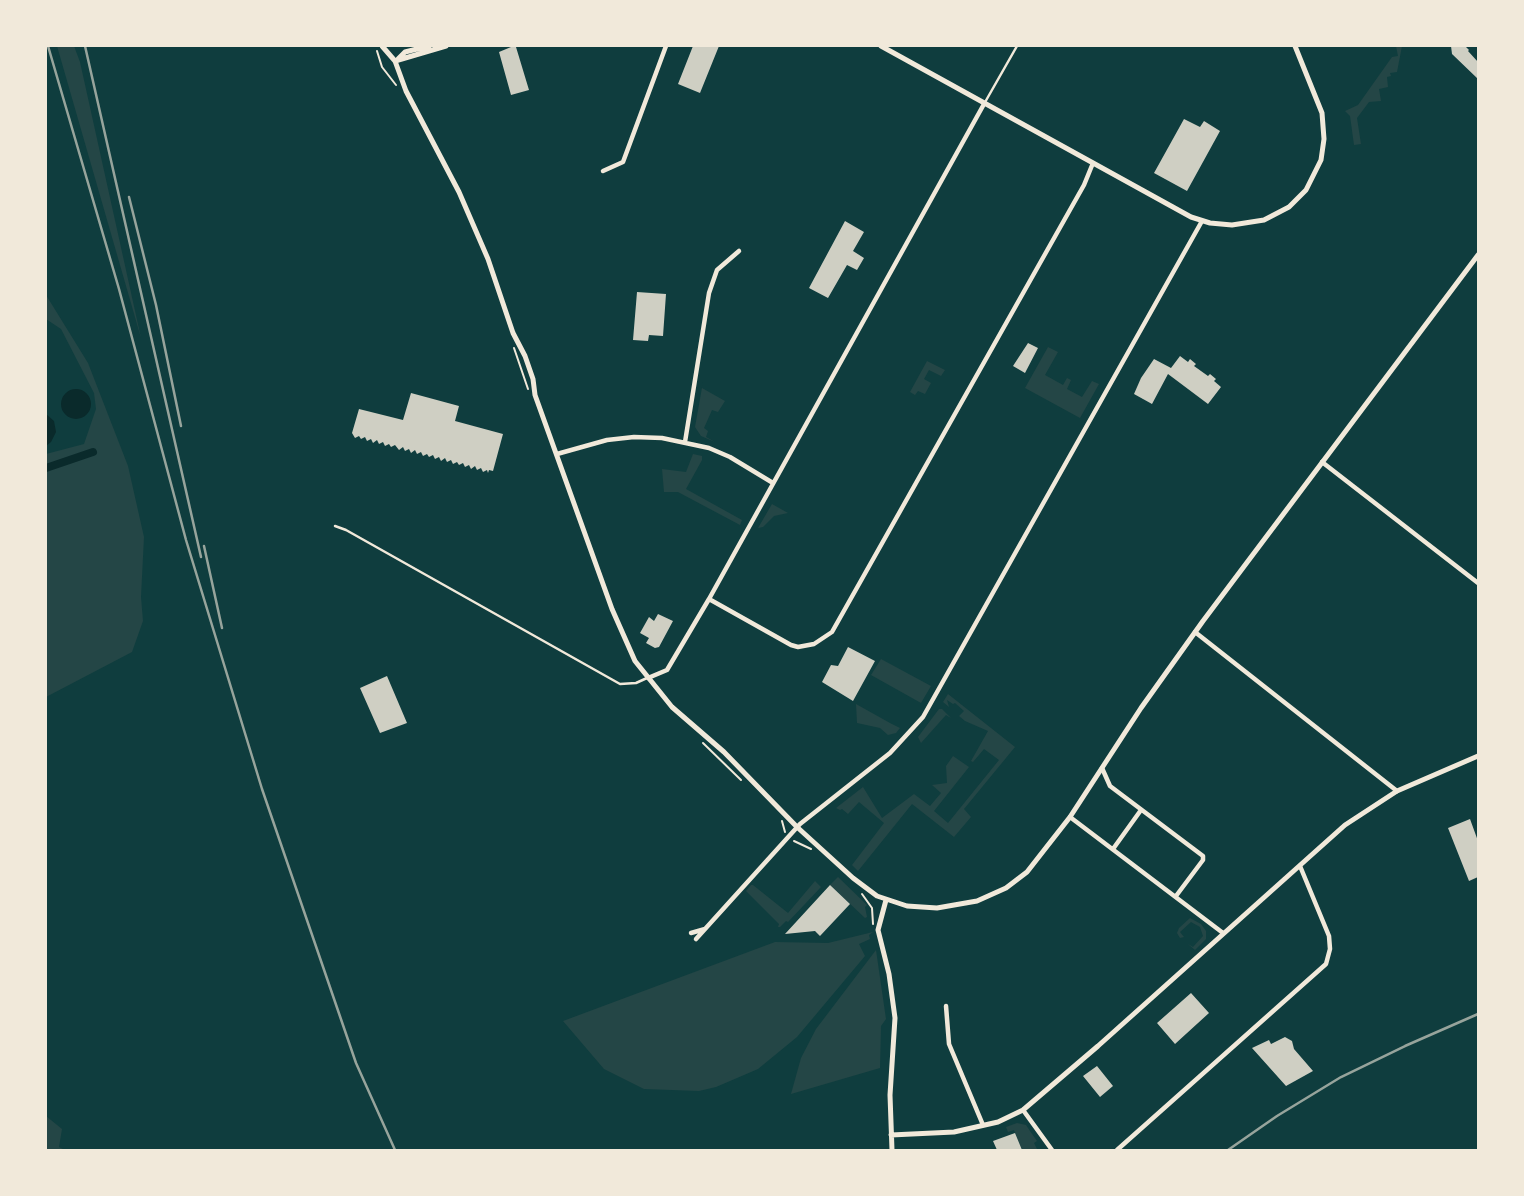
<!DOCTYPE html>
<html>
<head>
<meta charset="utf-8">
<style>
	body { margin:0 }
	#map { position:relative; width:1524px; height:1196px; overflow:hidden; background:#0f3d3e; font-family:Poppins,sans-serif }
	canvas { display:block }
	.frame { position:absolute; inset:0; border:47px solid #f1e9da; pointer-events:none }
</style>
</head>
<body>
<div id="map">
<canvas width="1524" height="1196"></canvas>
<div class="frame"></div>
</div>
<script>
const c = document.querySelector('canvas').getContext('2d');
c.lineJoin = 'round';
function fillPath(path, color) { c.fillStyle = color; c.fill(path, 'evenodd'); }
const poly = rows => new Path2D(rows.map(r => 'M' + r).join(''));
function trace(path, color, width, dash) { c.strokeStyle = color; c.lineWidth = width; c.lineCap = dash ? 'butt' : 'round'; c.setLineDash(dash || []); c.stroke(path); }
fillPath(poly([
	[57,46,74,46,80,62,141,338],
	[1396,46,1402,46,1397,72,1390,73,1391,76,1387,77,1388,87,1379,89,1381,101,1369,102,1357,118,1361,144,1354,145,1350,116,1345,111,1358,105,1392,57,1398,56],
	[46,295,88,363,128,466,144,537,141,597,143,621,132,652,46,697,46,454,84,444,96,409,94,393,61,329,46,319],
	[1048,347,1058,352,1045,375,1063,385,1067,378,1071,380,1067,389,1082,397,1092,381,1099,384,1080,418,1025,388],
	[927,361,945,370,941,376,929,370,924,379,931,383,925,394,918,391,915,395,910,392],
	[703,382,702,388,725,401,718,412,712,410,704,428,708,431,706,437,715,442,701,436,695,427],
	[693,454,702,456,702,460,686,489,742,520,740,525,678,492,664,492,662,469,686,472],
	[772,504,788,513,774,516,763,527,758,528],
	[881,659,931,686,921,703,871,675],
	[948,694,1015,747,964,809,971,817,954,837,912,804,858,871,852,865,884,823,859,802,848,814,842,809,840,810,836,808,863,787,882,818,914,794,930,806,941,793,932,785,947,783,946,766,953,756,969,767,934,811,948,823,999,760,984,749,973,762,971,761,988,731,965,721,959,716,964,711,955,703,953,704,947,700,949,707,943,702],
	[856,704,890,723,900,728,896,733,888,735,880,728,857,723],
	[939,709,942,709,951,718,946,715,921,743,918,737],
	[838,877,867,905,865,907,867,917,865,918,830,885],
	[815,881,821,887,788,922,786,921,780,927,778,927,779,924,746,891,751,885,753,885,788,913],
	[1190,918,1201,924,1206,931,1206,939,1195,950,1188,944,1193,947,1203,936,1200,927,1191,922,1180,932,1184,937,1180,938,1177,933,1179,928],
	[873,932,869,935,870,939,859,944,865,956,797,1037,758,1069,716,1087,699,1091,644,1089,604,1069,563,1021,775,942,828,943],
	[876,950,886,1019,881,1026,880,1068,791,1094,801,1058,816,1029],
	[46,1116,62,1129,59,1147,65,1150,46,1150],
	[1017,1123,1026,1125,1030,1131,1037,1141,1034,1143,1037,1149,1022,1150,1014,1130,1008,1132,1006,1127]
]), '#244646');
fillPath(poly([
	'61 404a15 15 0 1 1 30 0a15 15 0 1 1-30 0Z',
	[46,414,54,421,56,432,51,442,46,446]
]), '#0a2a2b');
trace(poly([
	[46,468,93,452]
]), '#0a2a2b', 8);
fillPath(poly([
	[693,46,719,46,700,93,678,84],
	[1451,46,1465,46,1469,50,1468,51,1478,62,1478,79,1452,54],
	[511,47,516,47,529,90,511,95,499,52],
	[1184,119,1200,127,1204,121,1220,131,1187,191,1154,173],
	[845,221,864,232,853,251,864,258,857,270,847,265,828,298,809,288],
	[637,292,666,294,663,336,649,335,648,341,633,340],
	[1028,343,1038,348,1025,373,1013,366],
	[1180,356,1188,362,1190,359,1196,364,1194,366,1208,376,1210,374,1216,379,1214,381,1221,387,1208,404,1168,374,1152,404,1134,394,1141,378,1154,359,1171,368],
	[411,393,459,406,455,421,503,434,493,471,489,470,488,473,487,470,483,472,481,468,477,470,475,466,471,469,469,465,465,467,463,463,459,465,457,462,453,464,451,460,447,462,445,458,441,461,439,457,435,459,433,455,429,457,427,454,423,456,421,452,417,454,415,450,411,453,409,449,405,451,403,447,399,450,395,445,391,447,389,444,385,446,383,442,379,444,377,440,373,443,371,439,367,441,365,437,361,439,359,436,355,438,352,433,359,409,403,420],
	[658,614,673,621,659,647,655,648,646,643,649,638,640,633,649,617,654,621],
	[848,647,875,661,853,701,822,682,831,665,838,666],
	[387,676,407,723,380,733,360,688],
	[1470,819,1478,841,1478,877,1469,881,1448,828],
	[830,885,850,904,820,936,815,931,785,934],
	[1191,993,1209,1013,1175,1044,1157,1023],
	[1285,1037,1292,1041,1294,1049,1313,1071,1286,1086,1252,1048,1269,1040,1271,1044],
	[1097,1066,1113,1086,1100,1097,1083,1076],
	[1015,1133,1022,1150,997,1150,993,1141]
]), '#cfcfc3');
trace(poly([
	[377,51,382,67,396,85],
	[514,348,528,389],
	[703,743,741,780],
	[782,821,785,832],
	[794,841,811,849],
	[862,894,872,908,873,924]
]), '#f1e9da', 2);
trace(poly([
	[984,104,1017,46],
	[335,526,346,530,620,684,636,683,647,678]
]), '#f1e9da', 2.5);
trace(poly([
	[603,171,623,162,666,46],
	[685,442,709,293,717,270,739,251],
	[557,454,607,440,634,437,662,438,709,448,730,457,773,483],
	[1322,462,1478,583],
	[709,599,791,645,798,647,814,644,832,632,1084,185,1093,163],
	[1195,632,1397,791],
	[648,678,667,670,709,599,984,104],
	[1102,768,1110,786,1203,856,1203,860,1176,896],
	[1070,817,1223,933],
	[1113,849,1141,810],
	[691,933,705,929],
	[696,939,800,824,890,753,923,717,1202,221],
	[946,1006,949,1044,983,1125],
	[1023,1110,1052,1150],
	[1117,1150,1326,964,1330,949,1329,936,1300,866]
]), '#f1e9da', 4.5);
trace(poly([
	[382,46,395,61,406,91,459,192,488,259,513,333,525,356,533,379,535,395,612,609,635,661,672,707,724,752,797,827,853,878,877,896,907,906,937,908,977,901,1006,888,1027,872,1070,817,1141,708,1203,621,1478,255],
	[881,46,1191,217,1210,223,1232,225,1264,220,1289,207,1306,190,1321,160,1324,139,1322,113,1295,46],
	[398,59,405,52,429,46],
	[395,61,446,46],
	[886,900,878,930,889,974,895,1018,890,1095,892,1150],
	[891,1135,954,1132,998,1122,1023,1110,1098,1046,1345,825,1397,791,1478,756]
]), '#f1e9da', 5);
trace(poly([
	[48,46,119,289,186,540,262,789,356,1063,395,1150],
	[85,46,201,557],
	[129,197,156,305,181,426],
	[204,546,222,628],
	[1228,1150,1277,1116,1341,1077,1405,1046,1478,1014]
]), '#97a49c', 2.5);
</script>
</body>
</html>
